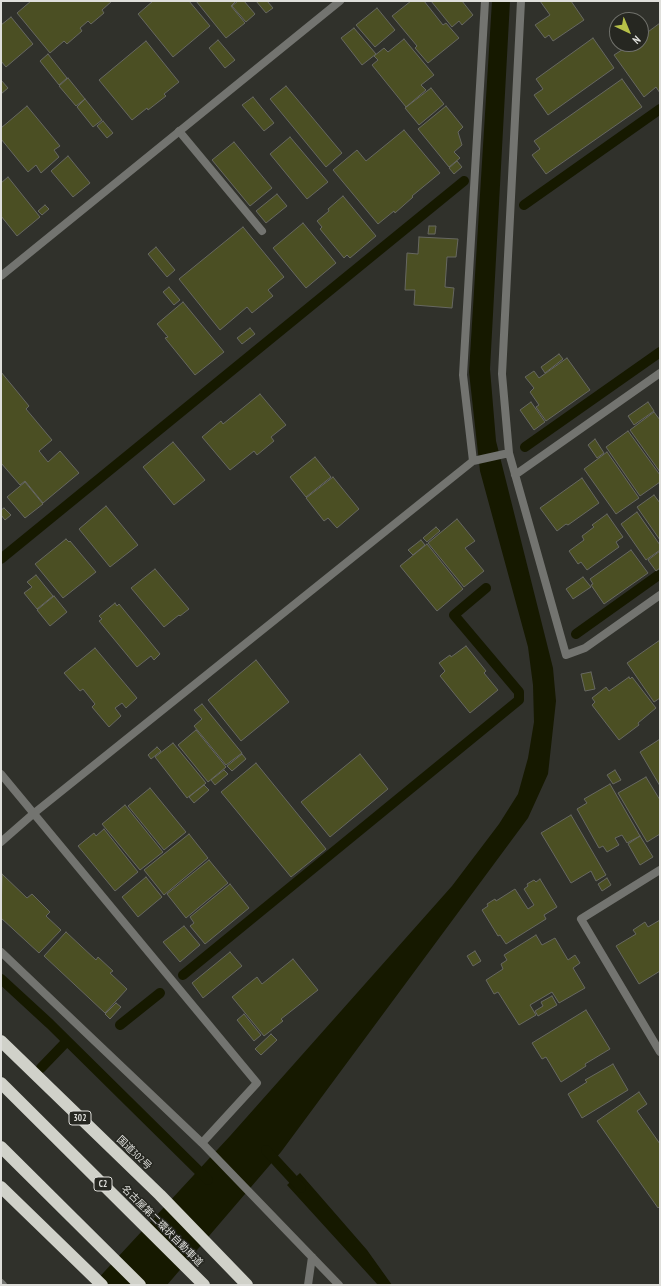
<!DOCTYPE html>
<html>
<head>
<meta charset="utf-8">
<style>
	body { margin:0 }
	#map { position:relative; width:661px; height:1286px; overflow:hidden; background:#30312b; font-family:"PT Sans Narrow",sans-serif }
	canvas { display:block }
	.frame { position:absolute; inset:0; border:2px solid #dfdfdb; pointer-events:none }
	.north { position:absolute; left:609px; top:12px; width:40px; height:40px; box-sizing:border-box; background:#262721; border:1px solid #70716b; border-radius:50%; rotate:136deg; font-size:11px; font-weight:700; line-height:16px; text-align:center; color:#dfdfdb }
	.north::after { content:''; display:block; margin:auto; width:14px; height:18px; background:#b7c148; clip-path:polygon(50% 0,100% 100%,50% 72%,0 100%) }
</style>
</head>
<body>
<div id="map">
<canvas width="661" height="1286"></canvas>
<div class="frame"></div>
<div class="north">N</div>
</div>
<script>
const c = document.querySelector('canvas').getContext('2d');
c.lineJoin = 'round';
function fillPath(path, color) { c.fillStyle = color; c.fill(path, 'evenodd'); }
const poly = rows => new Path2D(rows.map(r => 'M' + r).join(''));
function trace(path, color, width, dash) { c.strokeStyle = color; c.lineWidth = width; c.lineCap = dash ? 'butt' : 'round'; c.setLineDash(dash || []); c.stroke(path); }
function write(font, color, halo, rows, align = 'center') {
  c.font = font + ' "PT Sans Narrow","Noto Sans JP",sans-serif'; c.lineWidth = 3; c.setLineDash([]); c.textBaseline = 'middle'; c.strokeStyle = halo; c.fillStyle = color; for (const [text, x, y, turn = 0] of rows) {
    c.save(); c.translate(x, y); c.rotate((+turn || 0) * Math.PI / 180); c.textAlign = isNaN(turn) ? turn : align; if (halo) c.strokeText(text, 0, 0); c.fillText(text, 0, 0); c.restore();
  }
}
fillPath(poly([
	[492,1,510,1,490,369,496,441,553,668,556,701,548,774,528,818,281,1152,167,1285,92,1285,230,1136,452,886,499,824,518,794,528,758,534,722,533,685,528,647,480,471,469,372],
	[300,1173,367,1250,392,1285,378,1285,287,1185]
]), '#161900');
trace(poly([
	[524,205,660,109],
	[525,447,660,352],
	[1,559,464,181],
	[576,634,660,574],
	[183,975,519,700,519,692,454,615,486,588],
	[1,979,50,1024,208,1180],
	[120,1025,160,993],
	[41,1068,67,1041],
	[266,1150,301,1188]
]), '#161900', 10);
const building = poly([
	[31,1,112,1,102,10,104,13,91,24,88,21,80,28,82,31,67,44,64,41,50,53,17,13,31,1],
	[153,1,189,1,210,26,173,57,138,14,153,1],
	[196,1,236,1,231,6,245,23,226,38,196,1],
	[238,1,244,1,255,14,246,22,232,6,238,1],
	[256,1,267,1,273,8,266,13,256,1],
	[411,1,424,1,443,25,446,23,459,38,428,63,415,48,417,46,392,16,411,1],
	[431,1,462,1,473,15,462,25,459,21,452,27,431,1],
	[540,1,571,1,584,20,553,41,549,35,545,38,535,25,550,15,540,1],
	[377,8,395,30,375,47,356,25,377,8],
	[11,17,33,44,6,67,1,61,1,25,11,17],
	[660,23,660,93,656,87,644,97,614,55,625,48,621,44,641,44,641,37,660,23],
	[354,28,376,54,362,65,341,38,354,28],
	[593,38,614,68,548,115,534,95,543,89,536,79,593,38],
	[404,39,434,75,421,85,426,90,406,107,372,65,378,60,374,56,384,48,388,52,404,39],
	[218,40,235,60,225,68,209,48,218,40],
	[146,41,179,82,164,94,166,96,148,110,147,108,132,120,99,80,146,41],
	[48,54,67,78,59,85,40,61,48,54],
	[68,78,85,99,76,106,59,86,68,78],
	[622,79,642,107,546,174,532,155,540,149,534,141,622,79],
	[1,80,8,88,1,94,1,80],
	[286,86,342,153,326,167,270,99,286,86],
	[431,88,444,104,419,125,405,108,431,88],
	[253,97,274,123,264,131,242,105,253,97],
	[85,99,102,120,93,127,77,107,85,99],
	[27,106,60,146,54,150,59,157,41,173,36,165,28,172,1,139,1,128,27,106],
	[446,106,463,127,458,132,462,145,454,152,460,158,449,167,418,129,446,106],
	[103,121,113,133,107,138,97,126,103,121],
	[404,130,440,173,412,196,413,197,395,213,394,211,378,224,333,170,357,150,366,161,404,130],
	[290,137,328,182,307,199,270,154,290,137],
	[234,142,272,188,250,206,212,160,234,142],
	[68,156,90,183,73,197,51,171,68,156],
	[457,161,462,167,454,174,449,168,457,161],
	[8,177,40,217,17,236,1,216,1,183,8,177],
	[277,194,287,206,266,223,256,211,277,194],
	[343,196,376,236,350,258,347,255,344,258,320,229,322,227,317,221,329,211,328,209,343,196],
	[45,205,49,209,42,215,38,211,45,205],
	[303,223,336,263,306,288,273,248,303,223],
	[429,226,436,226,435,234,428,234,429,226],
	[243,227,284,277,268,290,273,296,252,313,247,307,220,330,179,279,243,227],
	[419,237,458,239,456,257,447,257,445,287,454,288,452,308,414,305,415,290,405,290,407,253,418,254,419,237],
	[156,247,175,270,167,277,148,254,156,247],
	[169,287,180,300,174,305,163,292,169,287],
	[183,302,224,352,195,375,165,338,168,337,157,324,183,302],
	[250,328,255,334,242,344,237,338,250,328],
	[559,354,563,359,545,373,541,367,559,354],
	[567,358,590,390,546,421,536,407,539,405,530,392,534,388,525,377,534,371,539,378,567,358],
	[1,372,29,406,26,409,52,440,39,451,48,462,60,451,79,473,43,503,25,481,20,485,1,463,1,372],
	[260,394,286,425,271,437,274,441,257,455,254,451,230,470,202,437,221,421,223,424,260,394],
	[531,402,545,422,534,430,520,410,531,402],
	[648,402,654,411,634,425,628,416,648,402],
	[654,412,660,420,660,472,630,430,654,412],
	[628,431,660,475,660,482,640,496,606,447,628,431],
	[595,439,604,453,597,458,588,445,595,439],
	[173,442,205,480,174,505,143,467,173,442],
	[607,452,639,498,616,514,584,469,607,452],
	[315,457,331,477,306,497,290,477,315,457],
	[333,477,359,509,337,528,328,518,324,521,306,498,333,477],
	[582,478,599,503,568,525,566,524,557,531,540,508,582,478],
	[25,482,43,504,25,518,7,497,25,482],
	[654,495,660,503,660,540,637,507,654,495],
	[106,506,138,545,110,567,79,529,106,506],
	[4,508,11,515,5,520,1,515,1,510,4,508],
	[637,512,660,545,660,550,646,560,621,524,637,512],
	[607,514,623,537,616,542,619,547,587,570,581,562,578,564,569,551,584,540,582,536,594,527,592,525,607,514],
	[457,519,475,541,465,548,484,571,464,587,428,543,457,519],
	[436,527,440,531,427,542,423,538,436,527],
	[66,539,69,542,70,541,96,572,63,598,35,564,66,539],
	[421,540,425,545,413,555,408,550,421,540],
	[427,544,463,589,437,611,400,566,427,544],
	[631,550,648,573,604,604,591,585,593,584,590,579,631,550],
	[660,551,660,568,656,571,648,560,660,551],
	[155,569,189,609,180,616,179,615,164,627,131,588,155,569],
	[36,575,53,596,37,609,24,593,32,587,27,582,36,575],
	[583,577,591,587,573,599,566,589,583,577],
	[54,596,67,612,50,626,37,610,54,596],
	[115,603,117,606,119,604,160,654,154,660,151,656,137,667,99,621,102,619,99,616,115,603],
	[660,640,660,698,654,702,627,663,660,640],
	[466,646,486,671,484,673,498,690,470,713,440,676,445,671,439,663,450,655,451,657,466,646],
	[95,648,137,698,126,708,122,703,115,708,121,716,109,727,92,707,95,704,83,689,80,691,64,673,95,648],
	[256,660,289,702,241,741,208,700,256,660],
	[591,672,595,689,585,691,581,674,591,672],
	[629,677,630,679,632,677,656,708,638,723,639,725,619,740,592,705,595,702,592,698,606,687,609,691,629,677],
	[202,704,242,753,226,765,194,726,202,719,194,710,202,704],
	[196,730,226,767,208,782,178,745,196,730],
	[660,739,660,786,640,752,660,739],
	[173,743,206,783,187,798,155,757,173,743],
	[157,747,161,751,151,759,148,755,157,747],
	[242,754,246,759,232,771,227,766,242,754],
	[360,754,388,789,330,837,301,802,360,754],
	[256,763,326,849,291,877,221,792,256,763],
	[224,770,228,774,215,785,211,780,224,770],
	[615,770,621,780,613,784,607,775,615,770],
	[646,777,660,800,660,834,647,842,618,793,646,777],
	[610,784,640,836,627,843,622,835,615,838,619,845,607,852,603,846,599,848,577,809,587,803,584,799,610,784],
	[204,785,209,790,194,803,189,797,204,785],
	[150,788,186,832,164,850,128,806,150,788],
	[125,805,163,852,140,870,102,824,125,805],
	[571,815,606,875,596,881,591,871,571,883,541,833,571,815],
	[104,829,138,872,115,891,78,846,94,833,96,836,104,829],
	[189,834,208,858,164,895,144,870,189,834],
	[640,836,653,857,640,865,628,844,640,836],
	[209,860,228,883,186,918,167,894,209,860],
	[2,874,27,898,32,894,50,912,46,916,61,930,39,953,1,918,2,874],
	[146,877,162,897,138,917,122,897,146,877],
	[607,878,611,885,602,891,598,884,607,878],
	[540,879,557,907,544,915,546,919,506,944,500,935,498,936,482,910,488,906,487,904,495,899,496,901,515,889,528,909,534,905,524,889,528,886,527,884,534,880,536,882,540,879],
	[230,884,249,908,205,944,190,926,194,923,190,917,230,884],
	[660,920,660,971,639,984,616,946,636,934,633,930,645,922,648,927,660,920],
	[184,926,200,945,180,962,163,942,184,926],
	[66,932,96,960,98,957,113,971,110,973,127,989,105,1013,44,956,66,932],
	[536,935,542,945,555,938,568,960,575,955,580,963,573,968,585,988,559,1003,552,992,530,1005,536,1015,519,1025,498,992,494,994,486,980,503,969,501,964,507,960,504,955,536,935],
	[475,951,481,961,473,966,467,956,475,951],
	[230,952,242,966,203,998,192,983,230,952],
	[293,959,318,990,281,1019,283,1021,264,1036,232,997,257,977,262,984,293,959],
	[552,996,557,1005,538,1016,535,1011,543,1006,541,1002,552,996],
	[116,1003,121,1007,110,1019,105,1014,116,1003],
	[586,1010,610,1049,585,1064,586,1066,561,1082,546,1057,542,1059,532,1043,586,1010],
	[244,1014,261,1035,254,1041,237,1020,244,1014],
	[271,1034,277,1040,261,1055,255,1049,271,1034],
	[613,1064,628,1090,582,1118,568,1094,587,1082,585,1080,613,1064],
	[639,1092,647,1104,637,1111,660,1144,660,1206,658,1208,597,1121,639,1092]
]);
fillPath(building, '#4b4f23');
trace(building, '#676861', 1);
trace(poly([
	[179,131,262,231]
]), '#737470', 8);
trace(poly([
	[521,1,502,374,509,453,566,655,585,648,660,595],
	[1,276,340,1],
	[473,461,463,375,485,1],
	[515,475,660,373],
	[1,774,257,1083,202,1143],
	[1,842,33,814,473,461,509,453],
	[660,870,581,919,660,1052],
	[1,952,202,1143,339,1285],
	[1,1283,3,1285],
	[308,1285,312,1257]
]), '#737470', 8);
trace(poly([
	[1,1041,160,1195,247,1285],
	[1,1083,204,1285],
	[1,1147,140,1285],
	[1,1187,102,1285]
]), '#d0d1c9', 12);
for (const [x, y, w] of [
	[80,1118,22],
	[103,1184,18]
]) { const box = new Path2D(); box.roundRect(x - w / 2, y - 7, w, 14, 3); c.fillStyle = '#262721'; c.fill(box); trace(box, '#dfdfdb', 1); }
write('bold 9px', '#dfdfdb', null, [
	["302",80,1118],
	["C2",103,1184]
]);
write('10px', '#dfdfdb', '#262721', [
	["国道302号",134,1153,44],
	["名古屋第二環状自動車道",162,1226,45]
]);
</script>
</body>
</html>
